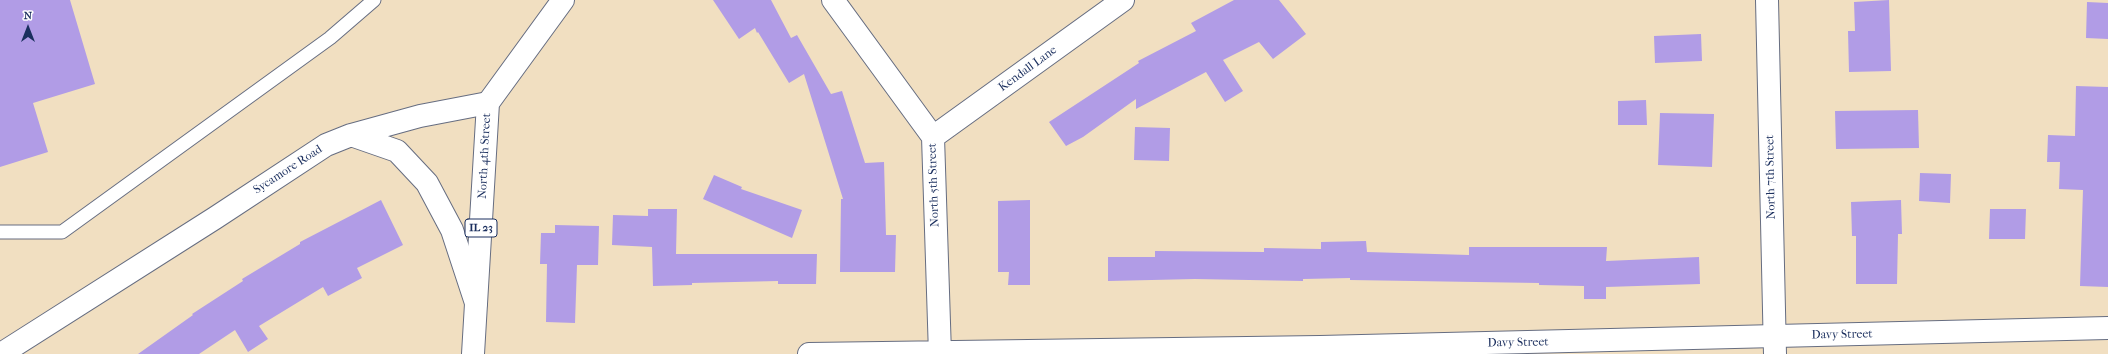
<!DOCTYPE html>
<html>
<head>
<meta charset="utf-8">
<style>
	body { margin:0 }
	#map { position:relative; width:2108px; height:354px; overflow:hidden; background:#f1dfc1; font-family:"IM FELL French Canon",serif }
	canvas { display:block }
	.north { position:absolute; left:8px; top:8px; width:40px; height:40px; -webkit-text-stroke:3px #fff; paint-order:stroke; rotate:0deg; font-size:11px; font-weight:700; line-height:16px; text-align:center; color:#1b2f5e }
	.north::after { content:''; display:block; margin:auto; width:14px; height:18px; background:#1b2f5e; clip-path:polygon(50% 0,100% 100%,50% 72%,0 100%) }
</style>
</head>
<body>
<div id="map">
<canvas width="2108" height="354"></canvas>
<div class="north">N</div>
</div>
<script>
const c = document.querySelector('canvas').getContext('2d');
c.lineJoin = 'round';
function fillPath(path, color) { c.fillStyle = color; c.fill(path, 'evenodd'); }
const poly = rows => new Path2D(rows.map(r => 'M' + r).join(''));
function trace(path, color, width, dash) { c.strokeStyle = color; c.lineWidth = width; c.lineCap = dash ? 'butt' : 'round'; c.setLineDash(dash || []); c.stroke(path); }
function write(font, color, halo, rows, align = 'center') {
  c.font = font + ' "IM FELL French Canon",serif'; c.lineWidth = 3; c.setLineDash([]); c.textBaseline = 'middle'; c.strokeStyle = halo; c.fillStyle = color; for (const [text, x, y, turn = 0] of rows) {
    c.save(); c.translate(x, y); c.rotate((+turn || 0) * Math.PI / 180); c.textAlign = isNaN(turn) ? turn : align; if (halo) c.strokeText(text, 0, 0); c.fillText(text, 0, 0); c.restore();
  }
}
fillPath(poly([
	[0,0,70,0,95,84,33,103,48,152,0,167],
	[713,0,771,0,791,38,797,35,831,94,842,91,865,163,884,162,886,235,896,235,895,272,840,272,841,199,843,199,804,74,789,83,758,32,757,33,755,28,739,39],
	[1234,0,1279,0,1306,34,1273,59,1259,42,1223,60,1243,91,1225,102,1206,72,1136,109,1136,99,1083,137,1066,146,1049,122,1139,63,1138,61,1196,31,1191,23],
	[1889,0,1891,71,1849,72,1848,31,1855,31,1854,2],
	[2087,2,2108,3,2108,39,2086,38],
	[1701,34,1702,61,1655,63,1654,36],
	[2076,86,2108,87,2108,287,2080,286,2083,190,2059,189,2060,162,2047,162,2048,135,2075,136],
	[1646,100,1647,125,1618,125,1618,101],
	[1918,110,1919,148,1836,149,1835,111],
	[1660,113,1714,114,1712,167,1658,165],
	[1135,127,1170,128,1169,161,1134,160],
	[1920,173,1951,174,1950,203,1919,201],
	[714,175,742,187,741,189,802,210,792,238,703,199],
	[381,200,403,245,357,268,362,278,328,296,323,287,259,326,268,339,248,352,235,330,199,354,138,354,193,315,192,314,243,281,242,279,300,244,300,242],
	[1030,200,1030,285,1008,285,1009,272,998,272,998,201],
	[1901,200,1902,234,1898,234,1897,284,1856,284,1856,236,1852,236,1851,202],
	[648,209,677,209,676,254,817,254,816,284,778,284,778,281,692,283,692,285,653,286,652,247,612,245,613,215,648,216],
	[1990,209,2026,209,2025,239,1989,239],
	[555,225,599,226,598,265,577,265,575,323,546,322,547,264,540,264,541,233,555,233],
	[1366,241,1367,252,1469,255,1469,247,1607,247,1606,261,1699,257,1700,284,1606,287,1606,299,1584,299,1584,286,1539,285,1539,283,1350,280,1350,278,1303,279,1303,281,1195,279,1108,281,1108,257,1155,257,1155,251,1264,252,1264,248,1321,249,1321,242]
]), '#b19ce6');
const service = poly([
	[0,232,62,232,330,38,374,0]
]);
const minor = poly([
	[833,0,933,137,940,354],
	[351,135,397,151,427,183,452,230,476,303],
	[933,137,1123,0],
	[1,354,215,218,326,145,351,135,420,116,488,103],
	[809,354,1320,347,2108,328]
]);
const tertiary = poly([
	[1767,0,1775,354]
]);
const primary = poly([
	[473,354,488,103,563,0]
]);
trace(service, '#666d81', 15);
trace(minor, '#666d81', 24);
trace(tertiary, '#666d81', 24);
trace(primary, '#666d81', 24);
trace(service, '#fff', 13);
trace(minor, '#fff', 22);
trace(tertiary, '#fff', 22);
trace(primary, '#fff', 22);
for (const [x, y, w] of [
	[481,228,32]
]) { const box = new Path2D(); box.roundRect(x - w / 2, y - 9, w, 18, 3); c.fillStyle = '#fff'; c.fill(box); trace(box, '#1b2f5e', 1); }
write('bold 11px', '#1b2f5e', null, [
	["IL 23",481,228]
]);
write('12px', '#1b2f5e', '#fff', [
	["Kendall Lane",1028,69,-36],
	["North 4th Street",485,156,-87],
	["Sycamore Road",288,170,-33],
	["North 7th Street",1771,177,-91],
	["North 5th Street",934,185,-92],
	["Davy Street",1842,335,-1],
	["Davy Street",1518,343,-1]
]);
</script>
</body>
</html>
